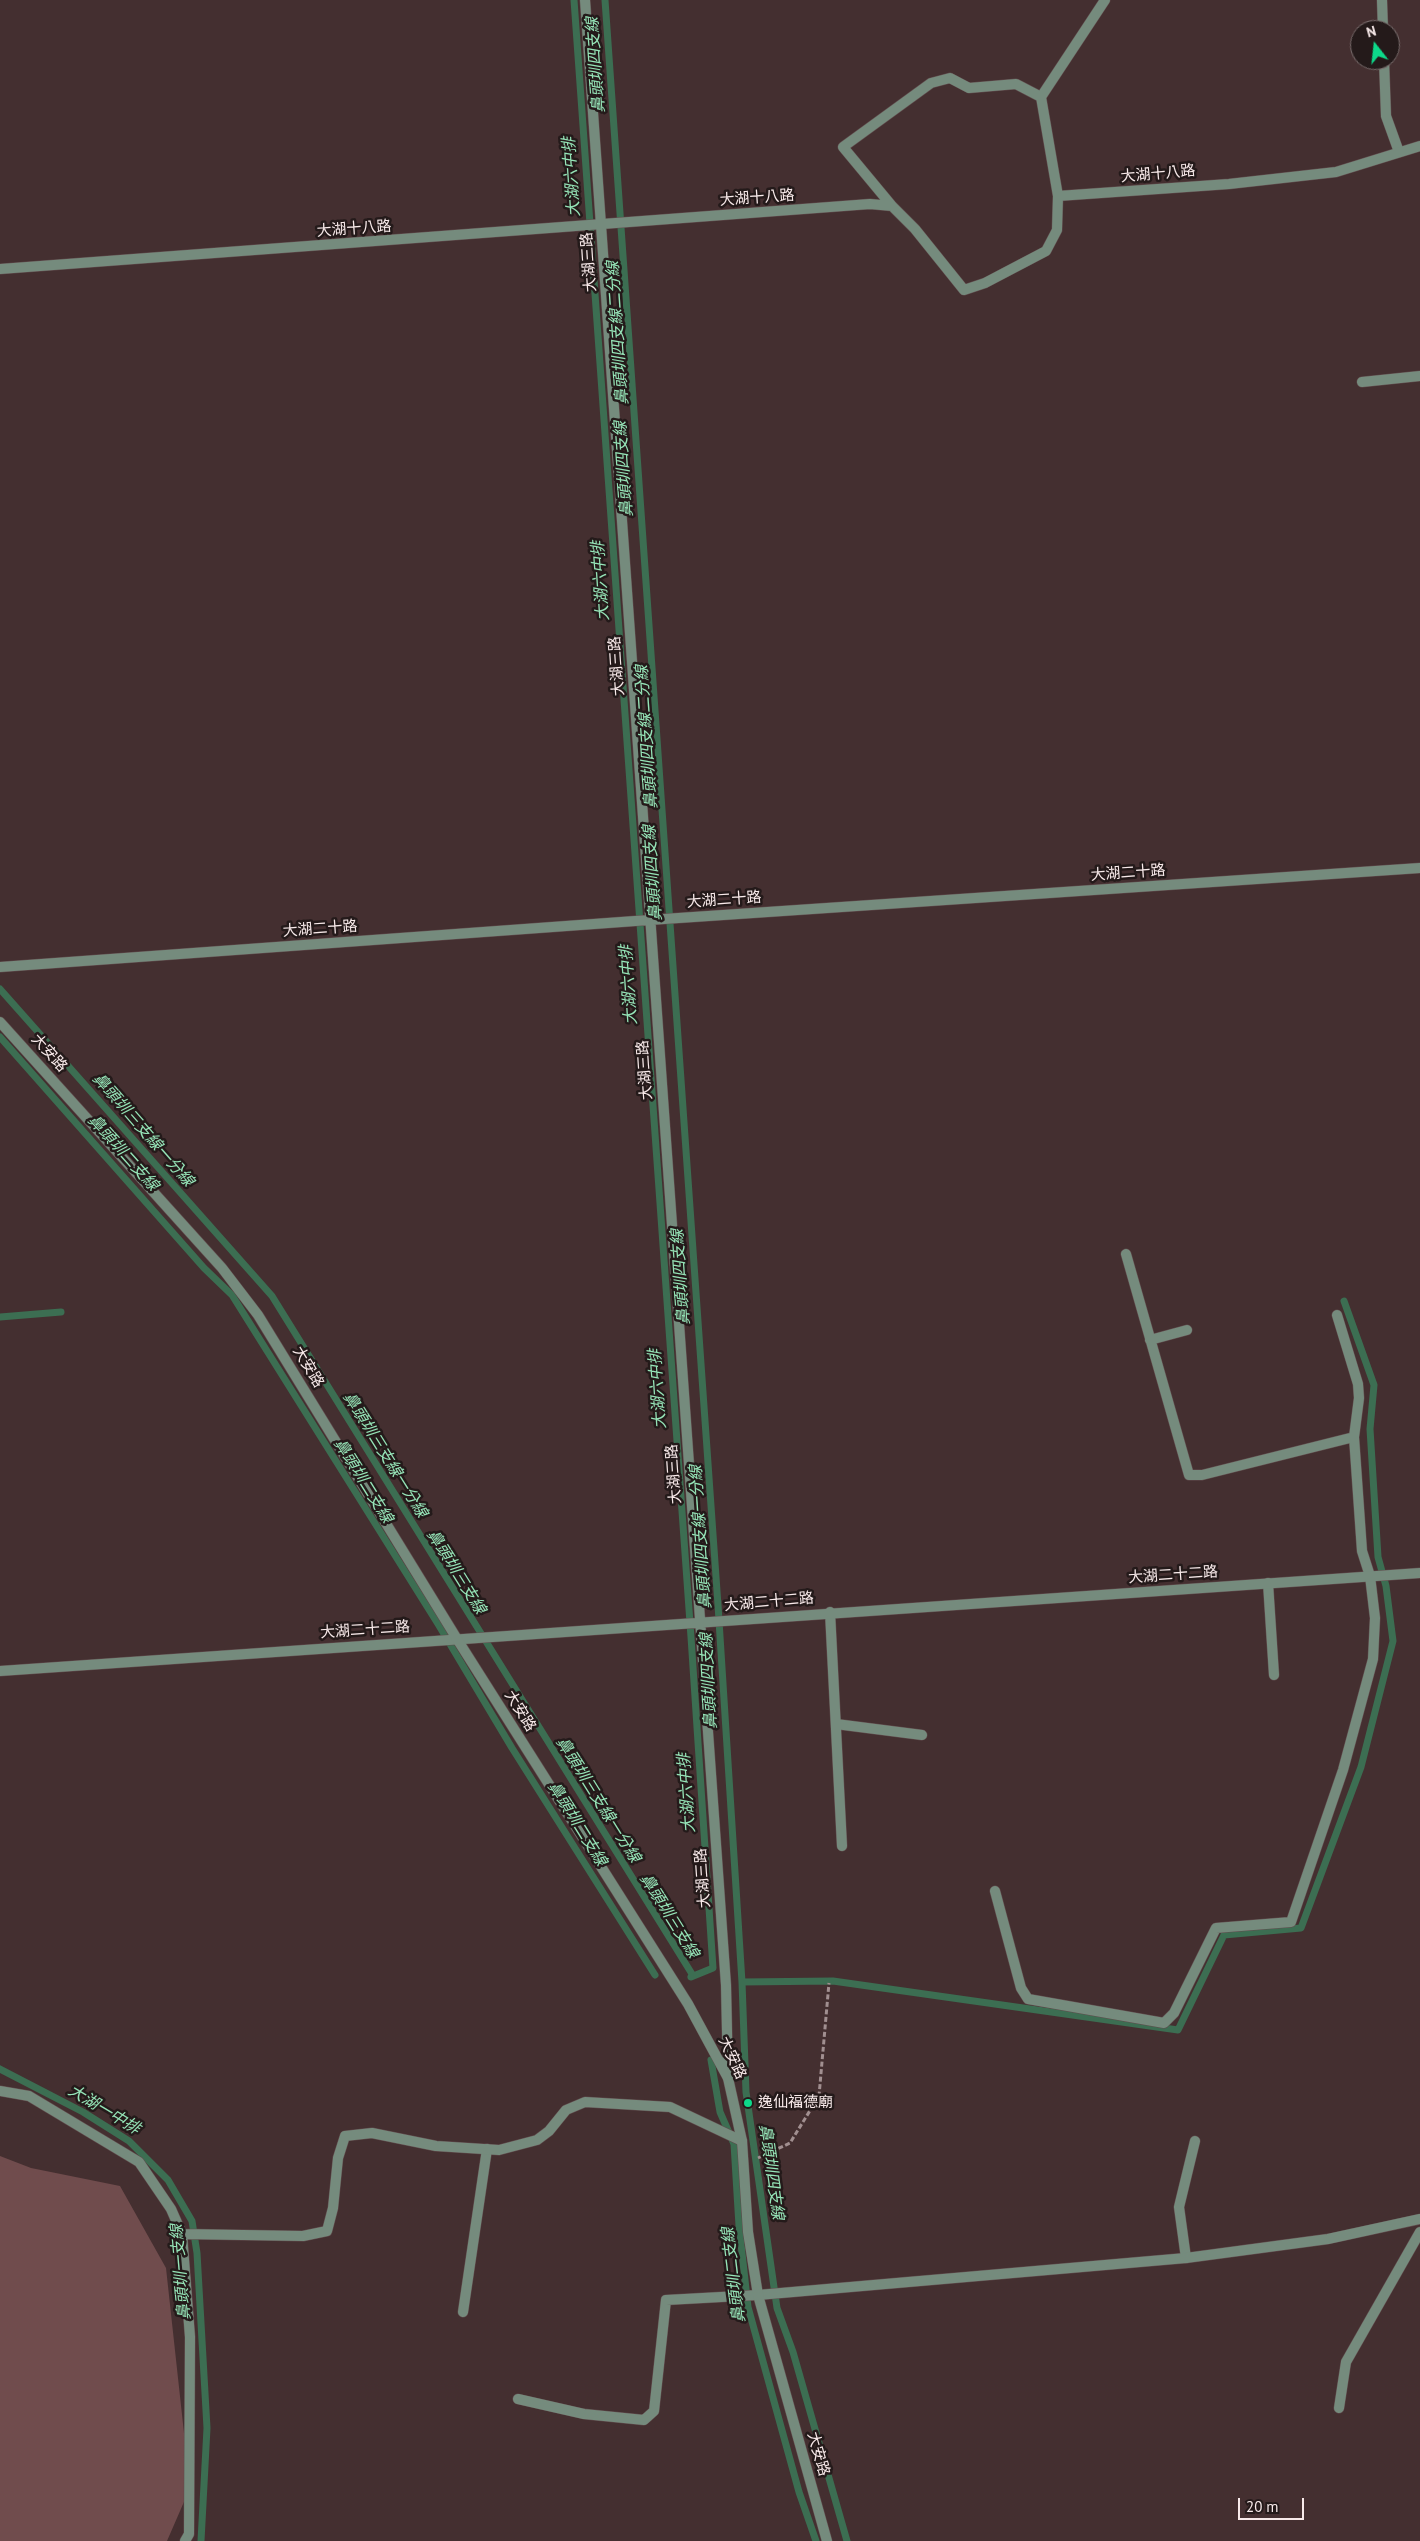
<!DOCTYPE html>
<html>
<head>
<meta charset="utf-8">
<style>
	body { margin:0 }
	#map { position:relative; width:1420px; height:2541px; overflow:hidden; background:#442f30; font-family:"PT Sans",sans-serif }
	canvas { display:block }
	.north { position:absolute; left:1350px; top:20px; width:50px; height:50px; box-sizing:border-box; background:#241a1a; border:1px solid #796d6d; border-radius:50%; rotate:344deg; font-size:14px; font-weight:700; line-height:20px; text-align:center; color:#f8eaea }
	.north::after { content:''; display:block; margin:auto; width:18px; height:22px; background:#0dd98a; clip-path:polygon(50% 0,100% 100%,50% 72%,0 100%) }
	.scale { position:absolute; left:1238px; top:2498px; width:66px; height:22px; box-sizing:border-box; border:2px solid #f8eaea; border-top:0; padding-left:6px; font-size:15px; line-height:18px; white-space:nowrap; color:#f8eaea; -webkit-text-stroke:4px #241a1a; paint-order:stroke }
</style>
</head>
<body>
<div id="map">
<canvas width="1420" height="2541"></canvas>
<div class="north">N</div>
<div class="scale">20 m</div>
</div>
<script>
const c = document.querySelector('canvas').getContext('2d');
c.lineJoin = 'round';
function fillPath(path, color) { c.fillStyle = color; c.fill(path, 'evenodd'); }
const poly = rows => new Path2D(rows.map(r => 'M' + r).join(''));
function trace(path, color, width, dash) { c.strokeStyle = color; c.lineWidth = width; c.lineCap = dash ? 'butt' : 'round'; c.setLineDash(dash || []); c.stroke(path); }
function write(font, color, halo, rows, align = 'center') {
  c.font = font + ' "PT Sans","Noto Sans TC",sans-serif'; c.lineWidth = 5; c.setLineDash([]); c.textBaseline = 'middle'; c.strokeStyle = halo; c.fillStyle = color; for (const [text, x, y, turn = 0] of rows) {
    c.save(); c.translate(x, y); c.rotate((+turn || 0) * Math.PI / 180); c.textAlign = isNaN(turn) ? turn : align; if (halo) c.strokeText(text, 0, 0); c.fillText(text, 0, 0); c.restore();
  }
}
fillPath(poly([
	[0,2156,31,2168,120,2186,166,2268,190,2488,167,2541,0,2541]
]), '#704c4d');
trace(poly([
	[574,0,691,1637,713,1968,691,1977],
	[605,0,718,1605,742,1982,746,2092,777,2308,793,2352,847,2541],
	[0,989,272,1296,692,1974,691,1977],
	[0,1037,204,1268,232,1295,438,1624,512,1748,655,1975],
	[0,1317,61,1312],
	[742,1982,833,1981,1178,2030,1224,1935,1301,1928,1361,1767,1393,1641,1386,1586,1378,1557,1370,1429,1374,1385,1344,1301],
	[711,2060,720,2112,734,2144,739,2226,748,2307,799,2492,816,2541],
	[0,2069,83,2112,129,2141,168,2180,192,2221,197,2253,207,2428,201,2541]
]), '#3c6e52', 7);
const service = poly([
	[1382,0,1383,30],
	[1384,60,1386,116,1399,152],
	[1362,382,1420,376],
	[1337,1315,1358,1384,1359,1398,1354,1437],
	[1150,1340,1187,1330],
	[1268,1583,1274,1675],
	[830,1612,842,1846],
	[836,1724,922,1735],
	[995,1891,1021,1988,1028,1999,1164,2023,1174,2013,1216,1928,1291,1922,1343,1770,1373,1659,1375,1618,1370,1576,1362,1551,1354,1437,1202,1475,1189,1475,1126,1254],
	[1186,2258,1179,2207,1195,2141],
	[463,2312,487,2149],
	[1339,2408,1346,2362,1420,2232]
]);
const minor = poly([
	[585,0,726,1985,728,2078],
	[1041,97,1105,0],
	[892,206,843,147,931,83,950,78,969,88,1016,84,1041,97,1058,196],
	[0,269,870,204,892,206,915,229,964,290,985,283,1046,251,1057,230,1058,196,1229,184,1336,172,1420,146],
	[0,967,649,920,1420,868],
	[0,1671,1420,1573],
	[0,2091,29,2096,139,2162,171,2209,182,2234,190,2337,189,2534,185,2541],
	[182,2234,303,2236,327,2231,333,2208,338,2158,345,2136,372,2133,436,2146,499,2150,537,2140,549,2131,566,2110,585,2102,670,2107,742,2141],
	[518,2399,584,2414,644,2420,654,2411,666,2300,758,2295,1186,2258,1328,2239,1420,2219]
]);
const tertiary = poly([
	[0,1022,222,1268,258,1315,457,1639,688,2004,728,2078,742,2141,748,2232,758,2295,827,2541]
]);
trace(service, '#614d4e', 11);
trace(minor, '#614d4e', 11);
trace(tertiary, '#614d4e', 11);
trace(poly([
	[758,2158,790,2143,819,2096,829,1983]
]), '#a18f90', 3, [5, 2.5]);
trace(service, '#758b7d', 10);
trace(minor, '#758b7d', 10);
trace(tertiary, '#758b7d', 10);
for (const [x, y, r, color] of [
	[748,2103,5,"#0dd98a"]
]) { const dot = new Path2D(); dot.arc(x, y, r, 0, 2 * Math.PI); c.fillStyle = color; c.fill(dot); trace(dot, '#241a1a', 2); }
write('15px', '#f8eaea', '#241a1a', [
	["大湖十八路",1158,174,-5],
	["大湖十八路",757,198,-4],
	["大湖十八路",354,229,-4],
	["大湖三路",589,262,-94],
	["大湖三路",617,666,-94],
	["大湖二十路",1128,873,-4],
	["大湖二十路",724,900,-4],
	["大湖二十路",320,929,-4],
	["大安路",49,1053,48],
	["大湖三路",645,1070,-94],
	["大安路",308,1367,59],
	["大湖三路",674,1474,-94],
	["大湖二十二路",1173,1575,-4],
	["大湖二十二路",769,1602,-5],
	["大湖二十二路",365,1630,-4],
	["大安路",520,1711,58],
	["大湖三路",703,1878,-94],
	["大安路",732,2058,65],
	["大安路",818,2454,74]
]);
write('15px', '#f8eaea', '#241a1a', [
	["逸仙福德廟",758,2103]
], 'left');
write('italic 16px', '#96e5b8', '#241a1a', [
	["鼻頭圳四支線",596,65,-94],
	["大湖六中排",572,177,-94],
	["鼻頭圳四支線二分線",618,333,-94],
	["鼻頭圳四支線",624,469,-94],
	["大湖六中排",601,581,-94],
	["鼻頭圳四支線二分線",647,737,-94],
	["鼻頭圳四支線",653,873,-94],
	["大湖六中排",629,985,-94],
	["鼻頭圳三支線一分線",143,1130,49],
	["鼻頭圳二支線",123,1153,48],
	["鼻頭圳四支線",681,1277,-94],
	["大湖六中排",658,1389,-94],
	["鼻頭圳三支線一分線",385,1455,58],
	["鼻頭圳二支線",363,1481,58],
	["鼻頭圳四支線一分線",701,1537,-94],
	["鼻頭圳三支線",456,1572,58],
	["鼻頭圳四支線",709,1681,-93],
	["大湖六中排",687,1793,-94],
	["鼻頭圳三支線一分線",598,1800,58],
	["鼻頭圳二支線",577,1824,58],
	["鼻頭圳三支線",669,1916,58],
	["大湖一中排",104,2110,31],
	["鼻頭圳四支線",771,2172,82],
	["鼻頭圳一支線",181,2272,-95],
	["鼻頭圳二支線",734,2275,-97]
]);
</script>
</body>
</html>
